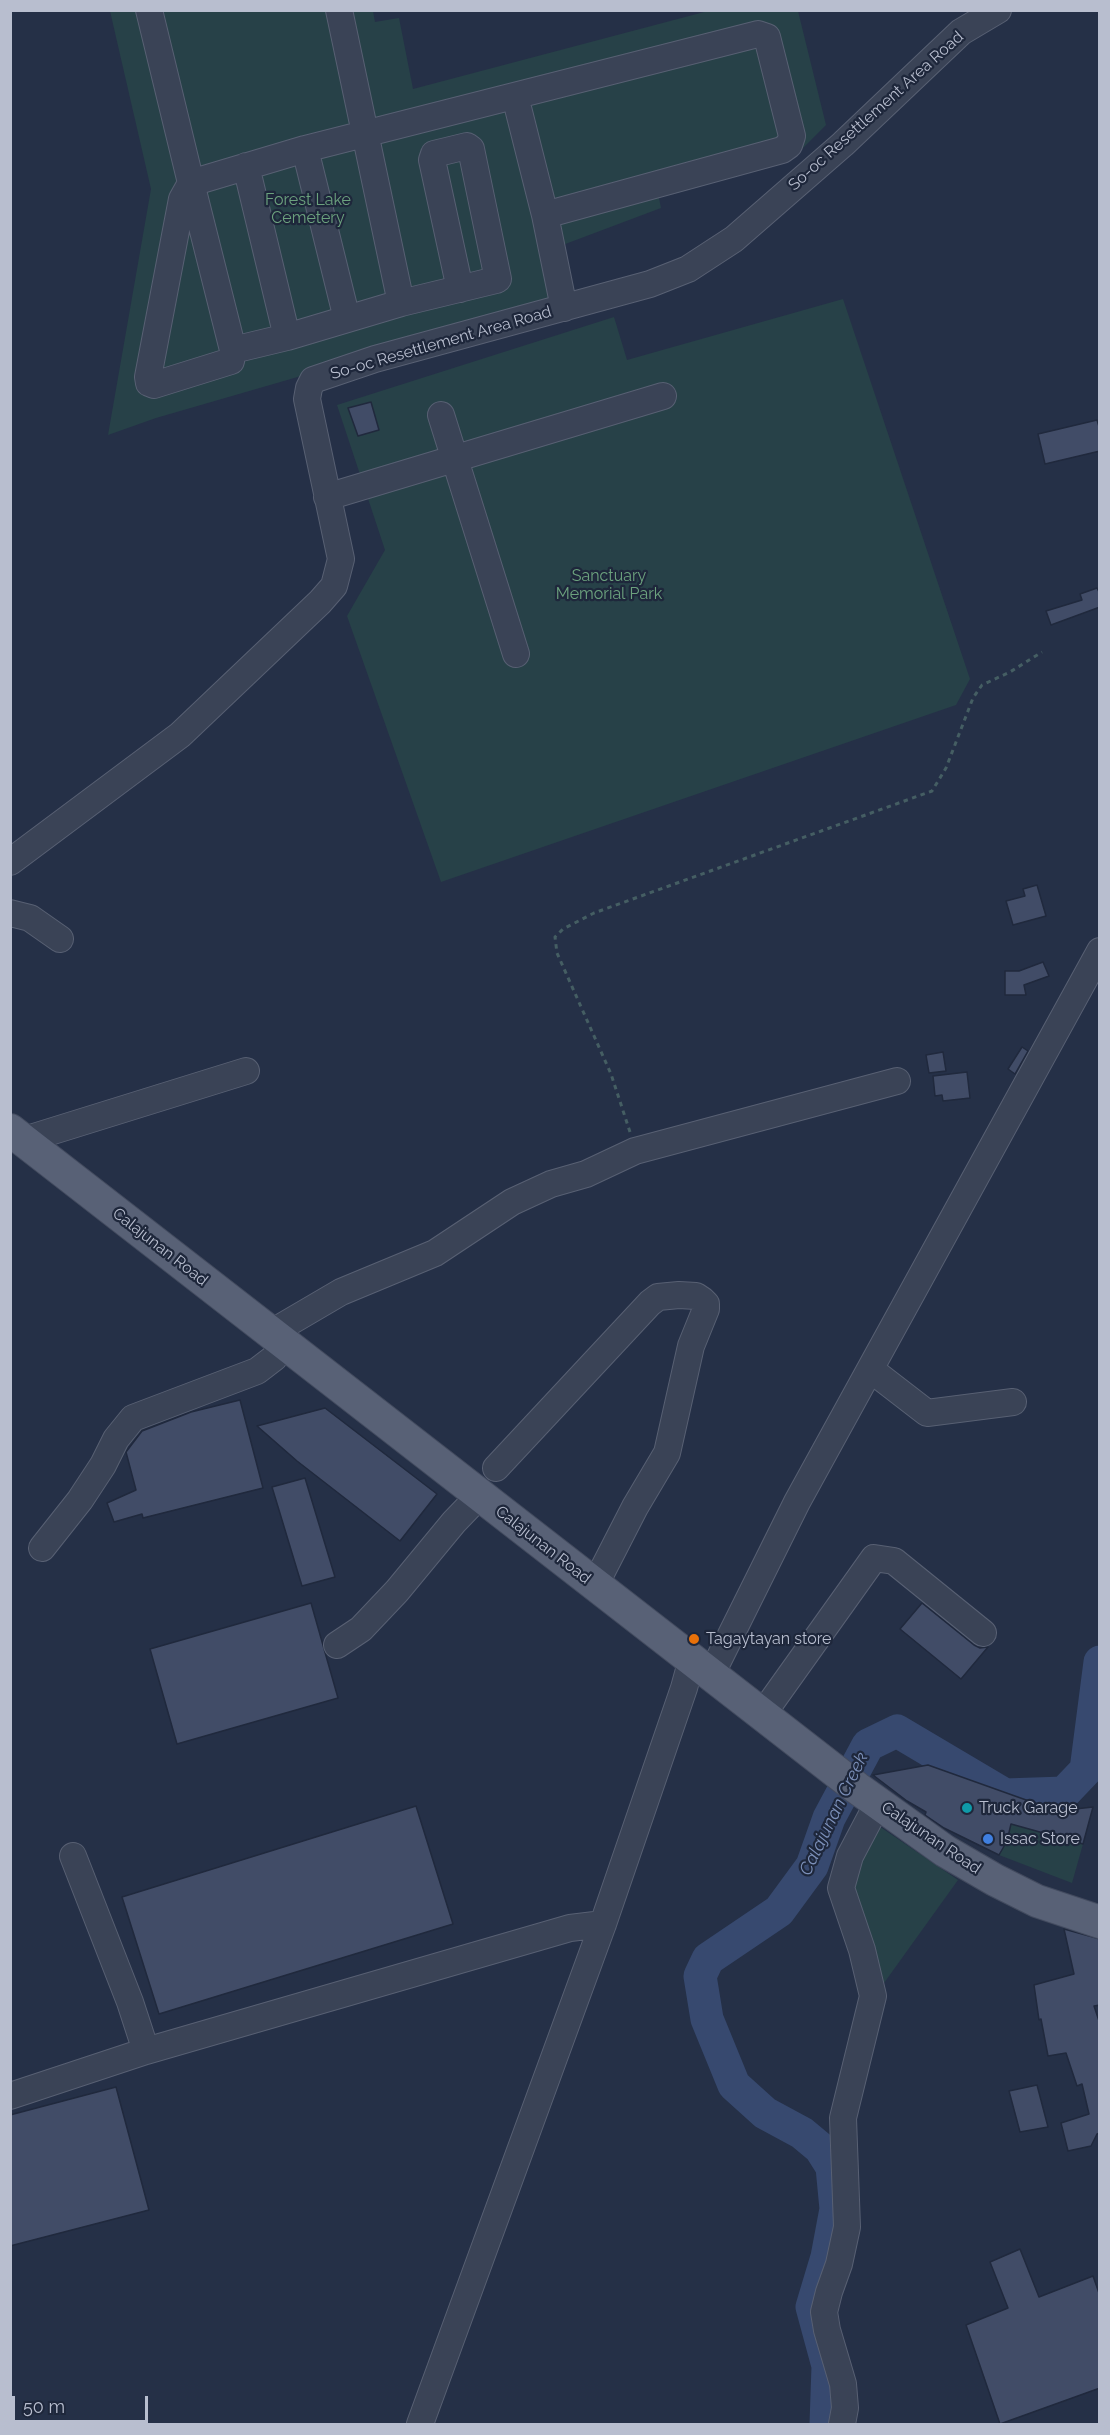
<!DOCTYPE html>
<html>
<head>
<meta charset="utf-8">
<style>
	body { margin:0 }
	#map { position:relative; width:1110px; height:2435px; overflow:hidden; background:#253047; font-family:Raleway,sans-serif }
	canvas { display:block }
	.frame { position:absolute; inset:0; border:12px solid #b8becf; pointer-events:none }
	.scale { position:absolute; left:12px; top:2396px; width:136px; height:27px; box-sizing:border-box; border:3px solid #b8becf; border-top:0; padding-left:8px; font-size:18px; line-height:21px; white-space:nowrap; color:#b8becf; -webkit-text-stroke:4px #1e273b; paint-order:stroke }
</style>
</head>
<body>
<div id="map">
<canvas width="1110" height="2435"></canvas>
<div class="frame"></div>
<div class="scale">50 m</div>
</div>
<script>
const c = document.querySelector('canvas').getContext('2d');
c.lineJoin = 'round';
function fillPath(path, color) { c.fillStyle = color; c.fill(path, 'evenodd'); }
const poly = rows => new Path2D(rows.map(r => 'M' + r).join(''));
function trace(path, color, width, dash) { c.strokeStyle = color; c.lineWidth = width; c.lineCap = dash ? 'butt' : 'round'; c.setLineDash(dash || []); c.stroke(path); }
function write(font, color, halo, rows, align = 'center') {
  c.font = font + ' Raleway,sans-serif'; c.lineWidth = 4.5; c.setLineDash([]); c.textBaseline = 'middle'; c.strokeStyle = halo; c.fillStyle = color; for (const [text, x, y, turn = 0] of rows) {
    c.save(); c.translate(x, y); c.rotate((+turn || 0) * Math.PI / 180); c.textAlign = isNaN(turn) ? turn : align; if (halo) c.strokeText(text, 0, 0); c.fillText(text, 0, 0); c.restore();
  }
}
fillPath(poly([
	[110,11,373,11,375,22,399,18,413,89,708,11,798,11,826,125,795,156,658,193,661,208,560,246,574,297,156,418,108,435,151,189],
	[843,299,970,679,956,705,441,882,347,616,385,550,337,405,614,317,627,360],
	[873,1822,958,1880,879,1990,846,1888],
	[1011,1824,1083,1844,1072,1883,999,1855,1007,1841]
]), '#274148');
trace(poly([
	[826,2424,828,2366,812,2307,827,2257,836,2209,832,2167,820,2148,802,2133,765,2113,734,2085,707,2019,700,1976,708,1959,779,1911,812,1866,829,1818,868,1745,897,1731,1005,1795,1064,1793,1086,1770,1100,1662]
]), '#37496f', 33);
const building = poly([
	[371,402,379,430,358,436,348,408,371,402],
	[1097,420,1100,430,1100,451,1045,464,1038,434,1097,420],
	[1097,588,1100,594,1100,607,1051,625,1046,611,1082,600,1080,594,1097,588],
	[1037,885,1046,916,1013,925,1006,901,1025,896,1023,889,1037,885],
	[1043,962,1049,976,1024,985,1026,995,1005,995,1005,971,1019,971,1043,962],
	[1022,1047,1028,1051,1015,1074,1008,1069,1022,1047],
	[943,1052,946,1071,929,1073,926,1055,943,1052],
	[967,1072,970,1098,943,1101,942,1095,935,1096,933,1076,967,1072],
	[240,1400,263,1488,143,1518,142,1514,114,1522,107,1503,136,1490,126,1452,142,1431,191,1412,240,1400],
	[325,1408,437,1494,400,1541,297,1461,257,1426,325,1408],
	[305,1478,335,1577,302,1586,272,1487,305,1478],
	[311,1603,338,1698,177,1744,150,1649,311,1603],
	[922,1603,974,1645,980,1648,988,1647,961,1679,900,1629,922,1603],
	[928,1765,1057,1811,1093,1807,1083,1844,1011,1824,1007,1841,999,1855,944,1828,925,1815,926,1812,907,1801,873,1775,928,1765],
	[416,1806,453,1924,159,2014,122,1897,416,1806],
	[1064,1929,1100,1939,1100,2005,1094,2006,1100,2024,1100,2133,1097,2134,1091,2146,1068,2151,1061,2123,1089,2114,1082,2084,1077,2086,1066,2053,1048,2056,1041,2019,1039,2020,1034,1985,1074,1974,1064,1929],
	[1037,2085,1048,2127,1020,2132,1009,2091,1037,2085],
	[116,2087,149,2210,10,2246,10,2115,116,2087],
	[1020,2249,1039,2297,1093,2276,1100,2296,1100,2388,1000,2424,966,2325,1008,2308,990,2262,1020,2249]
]);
fillPath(building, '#414c67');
trace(building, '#20293d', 1.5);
const minor = poly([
	[149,10,191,183,182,199,148,377,149,383,154,385,231,361,233,350,287,337,401,303,496,280,498,279,471,149,467,146,434,154,432,160,460,289],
	[339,10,401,303],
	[515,96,545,215,564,308],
	[305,149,347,319],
	[246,166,287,337],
	[233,350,191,183,305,149,758,34,767,37,792,136,789,145,782,150,545,215],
	[441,415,516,654],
	[327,497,663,396],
	[10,862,180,735,320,602,334,586,341,559,307,399,309,388,313,380,375,359,650,284,688,269,734,239,843,144,961,32,998,10],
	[10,913,30,918,60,939],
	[24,1140,246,1071],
	[271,1333,341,1292,435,1253,512,1202,551,1184,586,1174,635,1151,897,1081],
	[870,1369,927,1413,1013,1402],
	[496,1468,650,1303,658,1297,679,1295,696,1296,702,1300,706,1304,706,1309,691,1346,667,1453,635,1507,595,1585],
	[42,1548,80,1500,103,1465,116,1439,133,1418,257,1371,274,1358,283,1343],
	[337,1645,361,1629,397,1591,454,1522,479,1496],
	[711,1675,797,1502,1100,951],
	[762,1715,874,1558,894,1561,983,1633],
	[73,1856,130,2002,146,2051,570,1928,603,1924],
	[10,2096,146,2051],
	[420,2424,603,1924,684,1688,692,1659],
	[842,2424,845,2408,843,2384,827,2330,824,2312,829,2292,839,2264,847,2227,843,2118,873,1996,862,1950,841,1888,850,1856,878,1803]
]);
const major = poly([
	[10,1130,857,1788,945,1851,995,1880,1037,1901,1100,1922]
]);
trace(minor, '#586073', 28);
trace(major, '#434b5f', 34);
trace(poly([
	[630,1132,611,1074,557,953,555,937,563,929,594,913,932,791,946,768,973,698,982,685,1010,672,1042,652]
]), '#455e63', 3, [4.5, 4.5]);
trace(minor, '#3a4356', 26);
trace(major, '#586176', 32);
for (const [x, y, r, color] of [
	[694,1639,6,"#e8710a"],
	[967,1808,6,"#0f9aa8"],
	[988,1839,6,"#3f7fe0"]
]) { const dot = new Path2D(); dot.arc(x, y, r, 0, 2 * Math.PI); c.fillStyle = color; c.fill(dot); trace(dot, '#1e273b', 2); }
write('16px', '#b8becf', '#1e273b', [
	["So-oc Resettlement Area Road",876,111,-42],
	["So-oc Resettlement Area Road",441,343,-16],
	["Calajunan Road",160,1247,38],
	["Calajunan Road",543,1545,38],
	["Calajunan Road",931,1838,34]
]);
write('16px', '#6ca27e', '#1e273b', [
	["Forest Lake",308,200],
	["Cemetery",308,218],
	["Sanctuary",609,576],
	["Memorial Park",609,594]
]);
write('16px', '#b8becf', '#1e273b', [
	["Tagaytayan store",706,1639],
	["Truck Garage",979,1808],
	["Issac Store",1000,1839]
], 'left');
write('italic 18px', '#7c90b9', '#1e273b', [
	["Calajunan Creek",834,1814,-64]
]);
</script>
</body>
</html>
